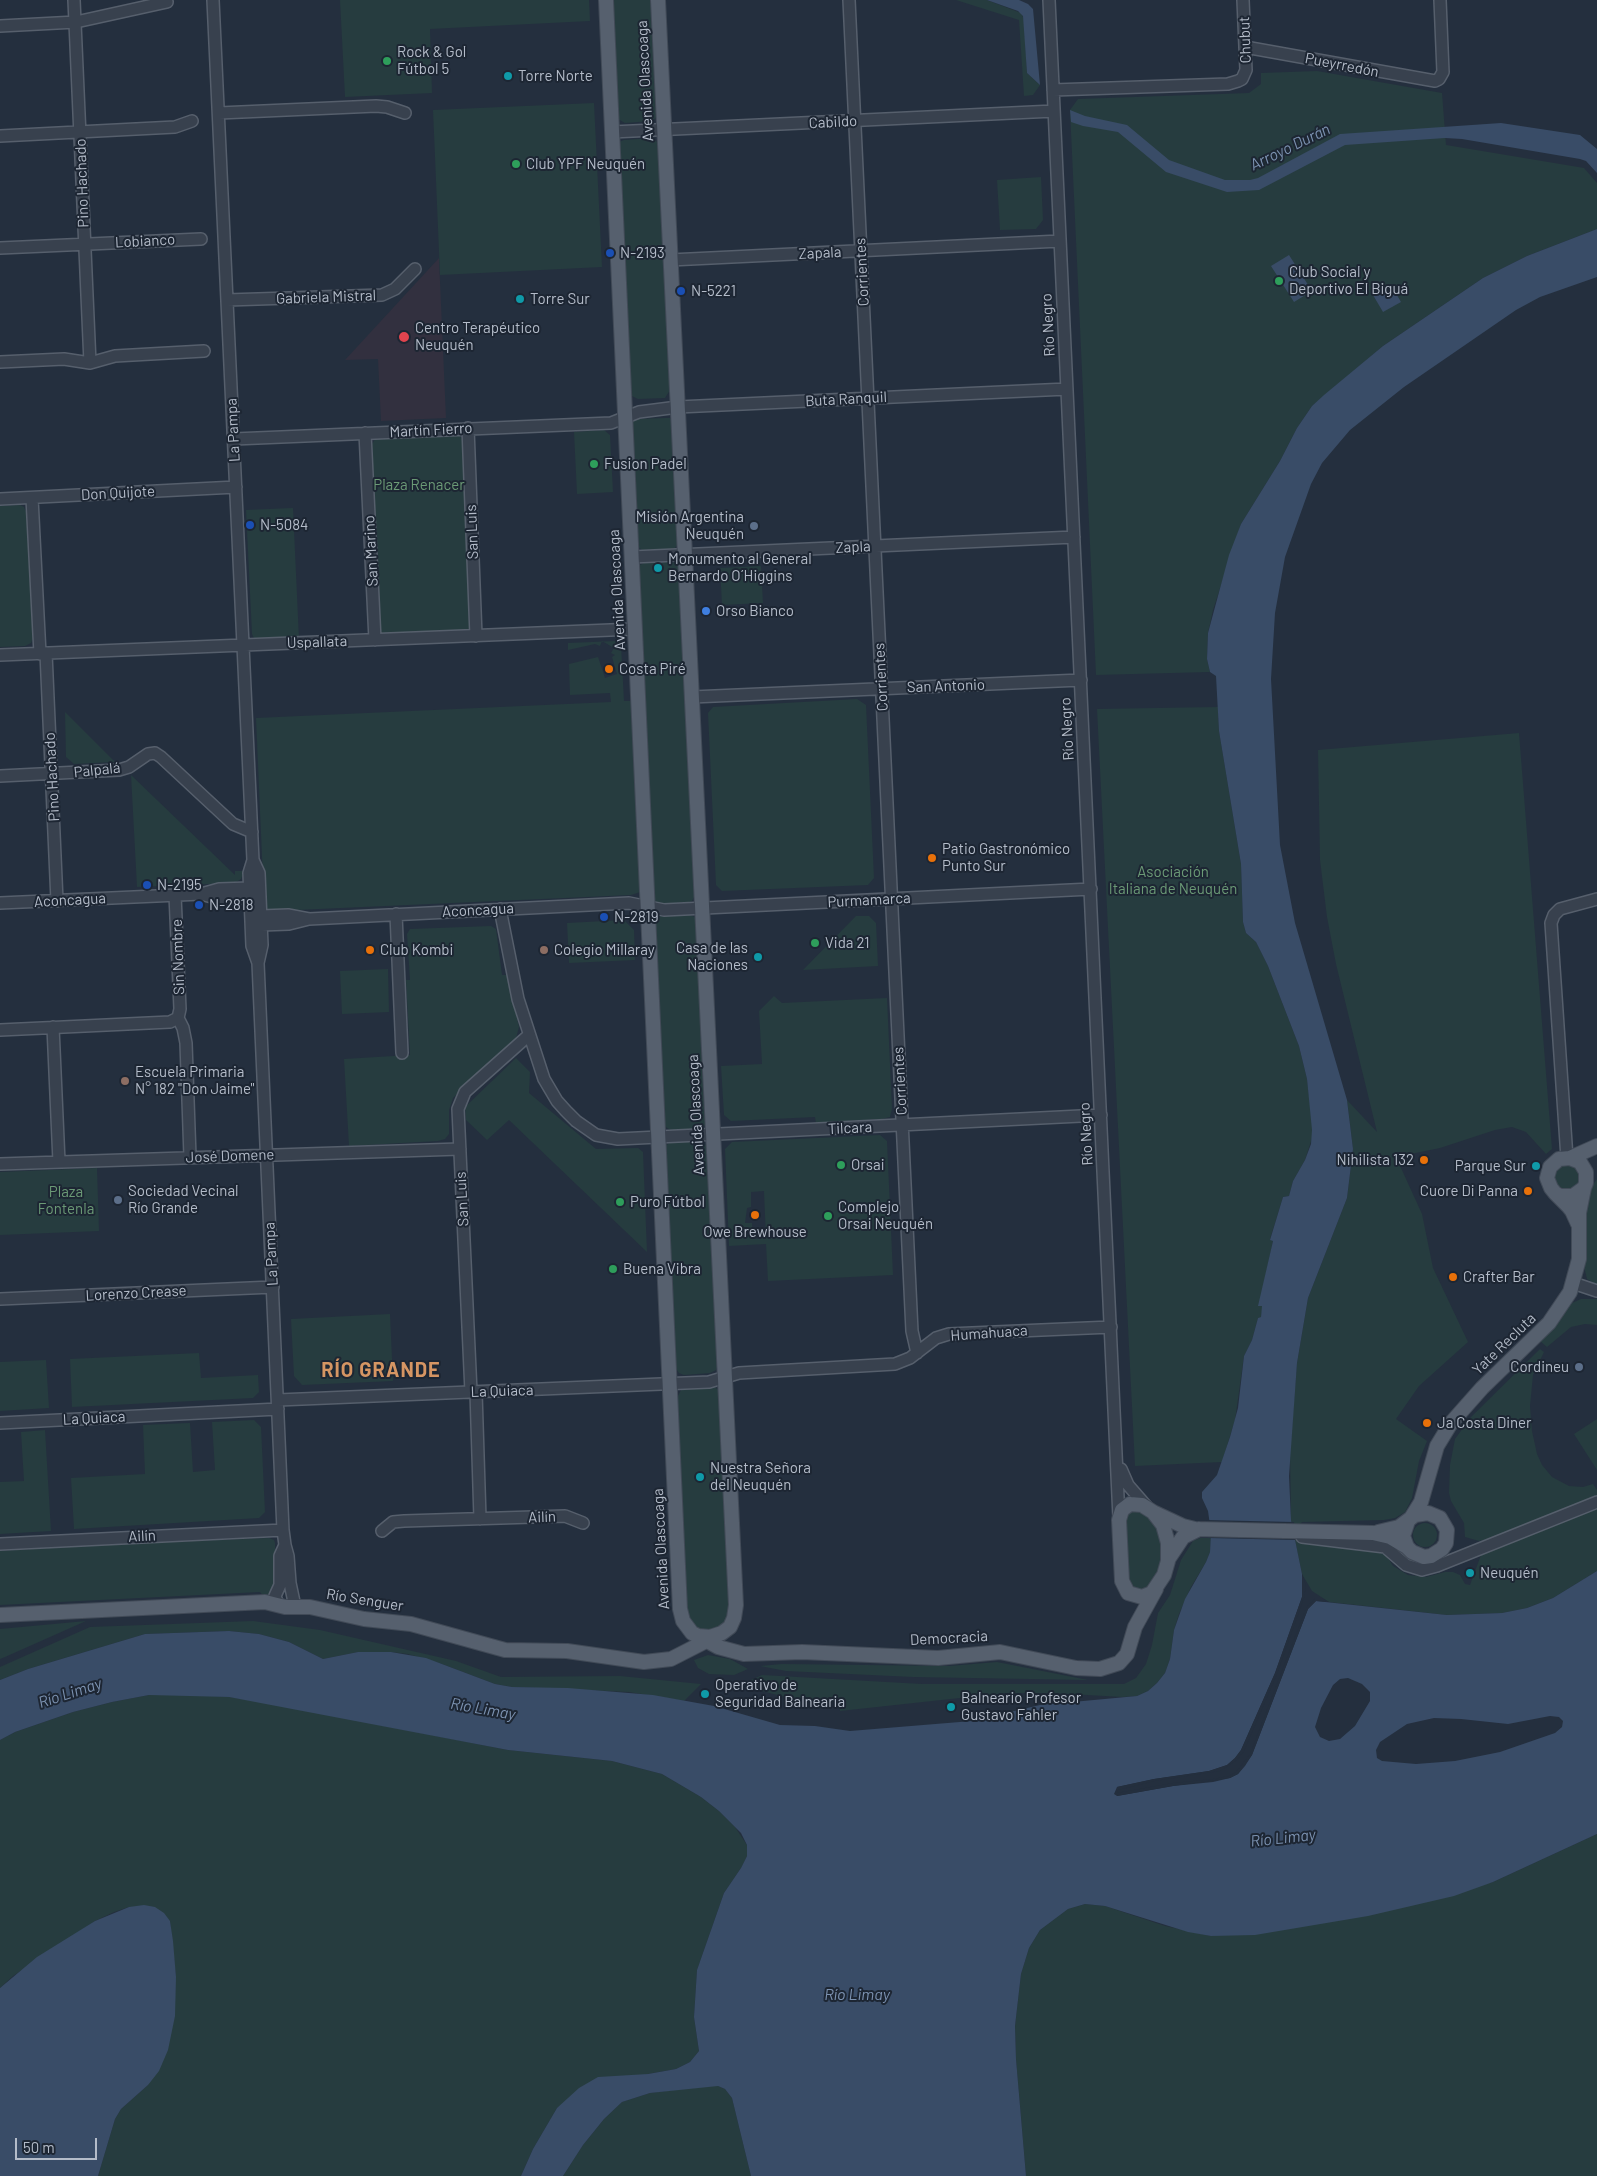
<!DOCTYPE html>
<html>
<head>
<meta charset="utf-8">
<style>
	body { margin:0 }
	#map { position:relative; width:1597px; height:2176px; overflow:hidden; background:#242f3e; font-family:Barlow,sans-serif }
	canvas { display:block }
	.scale { position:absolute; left:15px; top:2138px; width:82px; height:22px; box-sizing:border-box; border:2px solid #b4bcc9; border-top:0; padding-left:6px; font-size:15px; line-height:18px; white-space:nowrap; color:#b4bcc9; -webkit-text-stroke:4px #1d2633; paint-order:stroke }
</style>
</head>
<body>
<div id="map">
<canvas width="1597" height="2176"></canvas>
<div class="scale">50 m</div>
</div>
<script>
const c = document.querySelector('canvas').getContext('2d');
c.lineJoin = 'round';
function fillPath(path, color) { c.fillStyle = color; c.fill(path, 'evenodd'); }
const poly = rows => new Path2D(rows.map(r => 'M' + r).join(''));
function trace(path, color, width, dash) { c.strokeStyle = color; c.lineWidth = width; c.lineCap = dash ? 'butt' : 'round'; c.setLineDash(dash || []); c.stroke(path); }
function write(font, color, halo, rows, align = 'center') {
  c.font = font + ' Barlow,sans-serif'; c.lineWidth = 4; c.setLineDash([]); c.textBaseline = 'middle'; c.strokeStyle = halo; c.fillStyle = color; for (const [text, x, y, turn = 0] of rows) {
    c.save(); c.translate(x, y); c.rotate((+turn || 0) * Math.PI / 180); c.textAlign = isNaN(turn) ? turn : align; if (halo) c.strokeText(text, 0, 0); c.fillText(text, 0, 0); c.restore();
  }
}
fillPath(poly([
	[439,258,446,418,381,421,378,359,345,360]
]), '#32303f');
fillPath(poly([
	[340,0,589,0,590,21,430,29,432,93,345,97],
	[611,0,652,0,657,111,657,117,652,121,625,123,618,119],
	[956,0,987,0,1021,13,1024,19,1027,73,1040,85,1033,95,1024,96,1019,20],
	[1317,71,1442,93,1446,145,1584,168,1597,183,1597,229,1527,256,1483,278,1383,346,1312,406,1297,428,1280,461,1241,524,1213,610,1208,633,1207,659,1210,672,1096,675,1070,110,1078,99,1249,93,1261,84,1261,73],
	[594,103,602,267,440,275,433,110],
	[653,138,658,143,670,390,665,398,638,399,632,396,630,389,619,142,624,140],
	[1041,177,1043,220,1036,229,1000,230,997,180],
	[665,418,670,418,673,422,678,544,675,548,670,549,642,550,638,547,632,422,637,419],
	[604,430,610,435,613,492,577,494,574,432],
	[459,434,463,442,471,627,468,631,382,634,380,628,372,444,376,438],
	[20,505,24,507,27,514,33,638,31,643,25,646,0,647,0,506],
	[293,508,299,639,255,640,252,634,246,510],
	[670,562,676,563,679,568,695,895,692,901,689,902,662,904,656,902,653,897,639,572,640,565,644,563],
	[761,566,763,603,722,605,720,568],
	[602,641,600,646,595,644,568,650,568,643,616,641,621,645,624,701,632,701,640,892,631,895,274,911,267,909,264,903,256,718,611,702,610,693,570,695,569,664,598,657,605,678,617,674,612,657,615,655,611,653,614,648],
	[857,699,866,705,874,878,868,885,722,891,716,885,708,713,713,707],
	[1218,707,1219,731,1241,864,1243,922,1246,933,1256,942,1268,966,1299,1046,1307,1079,1312,1121,1312,1138,1305,1160,1293,1181,1289,1196,1283,1197,1270,1239,1273,1241,1259,1306,1263,1306,1261,1317,1258,1318,1252,1340,1244,1356,1235,1420,1222,1462,1135,1466,1097,709],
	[65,712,115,762,74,764,66,757],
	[1519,733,1552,1149,1546,1154,1526,1132,1512,1127,1495,1130,1440,1148,1396,1157,1422,1214,1433,1268,1468,1342,1419,1386,1396,1419,1427,1441,1419,1461,1412,1498,1405,1512,1395,1518,1384,1520,1302,1522,1293,1531,1302,1540,1385,1553,1393,1566,1408,1575,1426,1577,1445,1572,1453,1572,1460,1575,1465,1584,1470,1585,1481,1555,1597,1508,1597,1571,1553,1598,1527,1608,1502,1613,1447,1615,1329,1602,1312,1591,1302,1574,1293,1531,1291,1520,1290,1450,1297,1363,1308,1298,1347,1198,1353,1149,1347,1100,1377,1132,1336,964,1327,917,1320,860,1318,750],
	[131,775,235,875,235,871,244,871,241,879,235,883,137,887],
	[690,915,697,918,706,1124,700,1130,672,1131,664,1126,654,922,657,917,662,916],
	[856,916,869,916,876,923,878,966,803,970],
	[624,920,634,930,635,960,569,963,567,923],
	[491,926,496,929,502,975,507,975,519,1027,516,1038,453,1098,449,1110,449,1134,445,1139,438,1141,349,1146,344,1059,410,1055,406,980,410,980,407,934,410,929],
	[388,969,389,1012,342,1014,340,971],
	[774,996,782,1003,887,998,892,1109,890,1117,882,1119,816,1123,815,1117,731,1121,724,1115,721,1066,762,1064,759,1011],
	[516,1058,530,1072,529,1093,596,1149,638,1148,643,1152,647,1252,509,1120,487,1140,466,1120,465,1107],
	[880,1135,887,1141,893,1275,768,1281,766,1244,729,1246,725,1149,732,1142],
	[764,1191,766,1238,753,1239,752,1223,745,1223,747,1208,751,1207,751,1192],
	[702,1141,707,1147,718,1364,716,1370,710,1373,684,1375,679,1373,676,1369,665,1146,671,1142],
	'1555 1177a12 12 0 1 1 24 0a12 12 0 1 1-24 0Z',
	[97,1168,99,1231,0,1235,0,1172],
	[1597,1179,1597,1285,1587,1279,1584,1266,1586,1194],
	[1581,1299,1597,1299,1597,1325,1585,1324,1571,1327,1547,1347,1540,1341,1572,1303],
	[390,1314,393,1381,302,1385,294,1376,291,1319],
	[1540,1349,1544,1352,1533,1375,1530,1406,1532,1431,1537,1454,1542,1465,1552,1477,1569,1486,1583,1487,1593,1484,1597,1490,1597,1497,1490,1539,1479,1541,1465,1537,1464,1523,1451,1501,1449,1493,1450,1465,1455,1439,1471,1417],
	[199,1353,201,1378,258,1375,259,1392,253,1398,72,1407,70,1359],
	[46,1360,49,1408,0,1411,0,1362],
	[707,1386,714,1387,719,1390,732,1606,725,1623,717,1629,707,1630,698,1629,691,1623,684,1607,677,1398,682,1388],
	[1597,1419,1597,1470,1574,1434],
	[254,1420,261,1427,265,1512,259,1518,74,1529,71,1478,145,1474,143,1425,190,1423,193,1472,215,1470,212,1422],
	[45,1430,51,1531,0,1534,0,1482,24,1481,21,1432],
	[1136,1511,1149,1516,1156,1525,1163,1548,1160,1570,1146,1591,1129,1588,1125,1516,1129,1512],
	'1413 1535a12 12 0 1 1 24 0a12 12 0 1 1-24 0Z',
	[269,1538,274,1540,275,1543,276,1580,269,1596,265,1598,260,1592,0,1605,0,1551,111,1544],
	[1200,1538,1211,1538,1210,1552,1206,1562,1191,1587,1179,1614,1174,1630,1170,1659,1165,1673,1157,1683,1148,1691,1137,1696,1122,1697,1053,1693,1006,1693,840,1711,839,1698,797,1700,746,1687,751,1680,762,1675,922,1684,1124,1684,1136,1678,1146,1664,1152,1645,1158,1613,1170,1595,1181,1560,1193,1541],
	[86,1621,5,1657,0,1659,0,1629],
	[253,1621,320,1630,456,1661,501,1677,620,1676,701,1684,684,1701,629,1692,512,1687,495,1684,439,1663,408,1654,391,1652,358,1652,323,1659,289,1642,259,1634,229,1631,145,1634,28,1669,0,1680,0,1667,90,1627],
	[708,1655,730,1659,748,1669,734,1675,709,1674,698,1668,694,1660],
	[997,1662,1088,1680,913,1677,786,1671,760,1666,782,1664,949,1666],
	[184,1694,229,1697,268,1703,508,1750,612,1761,662,1774,701,1797,719,1811,735,1827,747,1845,747,1856,741,1868,724,1893,697,1970,694,2017,699,2051,690,2062,676,2069,648,2074,557,2108,533,2149,521,2176,98,2176,115,2119,121,2109,148,2085,176,1977,170,1921,129,1907,114,1912,95,1921,13,1976,0,1988,0,1740,15,1732,73,1712,112,1702,149,1695],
	[1597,1834,1597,2176,1026,2176,1016,2059,1015,2026,1021,1974,1029,1948,1040,1930,1068,1909,1085,1904,1105,1906,1165,1926,1211,1936,1493,1882],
	[704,2086,718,2086,725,2089,732,2098,751,2176,563,2176,583,2145,604,2119,622,2102,650,2093]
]), '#263c3f');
fillPath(poly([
	[987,0,1019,0,1028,4,1033,9,1040,85,1027,73,1023,16,1018,11],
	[1070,110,1085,116,1127,125,1169,160,1225,180,1250,180,1258,178,1340,134,1501,123,1580,135,1597,149,1597,173,1586,161,1580,159,1462,139,1445,138,1345,145,1259,190,1227,192,1166,172,1118,132,1083,126,1071,122],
	[1597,229,1597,277,1540,297,1516,310,1404,387,1350,430,1322,463,1311,484,1285,557,1275,613,1271,679,1280,845,1295,923,1347,1100,1353,1149,1347,1198,1308,1298,1297,1363,1289,1476,1291,1520,1302,1574,1302,1597,1275,1673,1241,1750,1235,1758,1227,1765,1209,1771,1154,1779,1117,1787,1117,1796,1173,1786,1213,1782,1230,1778,1238,1774,1252,1755,1308,1609,1316,1601,1447,1615,1502,1613,1527,1608,1553,1598,1597,1571,1597,1834,1493,1882,1454,1896,1368,1916,1255,1935,1211,1936,1188,1932,1105,1906,1085,1904,1068,1909,1040,1930,1029,1948,1021,1974,1015,2026,1016,2059,1026,2176,751,2176,732,2098,725,2089,718,2086,650,2093,622,2102,604,2119,583,2145,563,2176,521,2176,533,2149,557,2108,579,2088,598,2077,648,2074,676,2069,690,2062,699,2051,694,2017,697,1970,724,1893,741,1868,747,1856,747,1845,741,1833,719,1811,701,1797,662,1774,612,1761,508,1750,229,1697,149,1695,112,1702,73,1712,15,1732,0,1740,0,1680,28,1669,145,1634,229,1631,259,1634,289,1642,323,1659,358,1652,391,1652,426,1658,495,1684,512,1687,568,1688,653,1695,714,1706,780,1725,815,1726,850,1731,972,1721,1040,1705,1137,1696,1148,1691,1157,1683,1165,1673,1170,1659,1174,1630,1185,1599,1206,1562,1210,1552,1211,1532,1208,1511,1202,1498,1202,1492,1217,1475,1230,1437,1238,1408,1244,1356,1252,1340,1258,1318,1261,1317,1262,1306,1258,1306,1273,1241,1270,1240,1283,1197,1289,1196,1293,1181,1305,1160,1311,1144,1312,1130,1307,1079,1299,1046,1268,966,1256,942,1246,933,1243,922,1241,864,1219,731,1216,676,1210,672,1207,659,1208,633,1229,555,1241,524,1280,461,1297,428,1312,406,1324,395,1383,346,1483,278,1527,256],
	[1348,1678,1362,1684,1370,1692,1370,1701,1355,1726,1340,1739,1329,1741,1320,1737,1315,1727,1321,1708,1333,1685,1340,1679],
	[1550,1716,1559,1717,1563,1721,1562,1727,1555,1733,1500,1752,1455,1761,1416,1764,1382,1761,1377,1758,1376,1750,1380,1742,1407,1724,1434,1718,1461,1719,1508,1724],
	[1289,255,1312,291,1294,302,1271,266],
	[1391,285,1401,302,1383,312,1373,295],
	[144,1905,155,1907,164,1913,170,1921,173,1941,176,1977,175,2016,168,2050,159,2071,148,2085,121,2109,115,2119,98,2176,0,2176,0,1988,37,1957,95,1921,129,1907]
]), '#394c67');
fillPath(poly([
	[1206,1520,1294,1522,1297,1540,1208,1538],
	[1302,1574,1306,1585,1304,1598,1277,1674,1244,1751,1237,1760,1220,1771,1155,1781,1118,1790,1117,1793,1173,1783,1213,1779,1229,1776,1236,1772,1250,1754,1306,1608,1315,1598,1322,1598,1329,1602,1316,1601,1308,1609,1252,1755,1245,1766,1238,1774,1230,1778,1173,1786,1117,1796,1114,1794,1117,1787,1154,1779,1209,1771,1227,1765,1235,1758,1241,1750,1275,1673,1302,1597]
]), '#242f3e');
const minor = poly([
	[74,0,90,363],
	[213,0,253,860,249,873,252,946,258,963],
	[849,0,912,1331,917,1353],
	[1049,0,1119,1518],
	[0,26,76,22,167,2],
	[1245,47,1435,81,1439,79,1443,72,1440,0],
	[1053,90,1228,84,1238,81,1242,79,1246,70,1243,0],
	[219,113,376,106,387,107,405,113],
	[612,132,1054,111],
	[0,136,175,127,192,121],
	[0,248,201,239],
	[670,260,1060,241],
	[227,300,382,295,395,289,415,269],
	[0,362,64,359,90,363,115,356,204,351],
	[468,428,476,636],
	[365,433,375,640],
	[234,439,611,423,639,412,678,407,1067,389],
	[32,498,40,654],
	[0,499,236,487],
	[632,557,1074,537],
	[46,653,57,901],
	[0,655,635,629],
	[692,697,1081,680],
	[0,776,119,770,129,767,148,754,155,753,161,757,233,824,252,832],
	[253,860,259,873,262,945,258,963,283,1530,285,1545,288,1556,290,1583,294,1602,292,1606,289,1607],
	[201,894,219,899,250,898,255,896],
	[175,895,180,1009,178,1018],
	[0,903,201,894,219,889,250,888,256,891],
	[500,909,518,999,544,1079,557,1101,566,1111,576,1121,596,1135,618,1139,1101,1115],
	[396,914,402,1053],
	[251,921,261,916,288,915,309,919,629,903,664,910,1091,889],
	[254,922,261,925,289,924,309,919],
	[178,1018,183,1028,186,1043,190,1157],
	[53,1027,59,1162],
	[0,1030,170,1022,178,1018],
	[1567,1158,1551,923,1554,915,1560,909,1597,899],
	[0,1164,460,1149],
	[1573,1283,1597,1291],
	[0,1299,273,1287],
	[471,1392,458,1109,465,1092,529,1035],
	[476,1392,480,1519],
	[278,1400,709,1382,739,1373,895,1364,910,1358,936,1338,949,1334,1111,1327],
	[0,1423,278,1409],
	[1121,1469,1128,1485,1148,1508],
	[382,1531,393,1522,404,1521,565,1516,583,1523],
	[1302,1537,1385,1547,1406,1565,1422,1570,1437,1566,1597,1502],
	[0,1544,283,1530],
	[278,1605,275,1596,280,1585,280,1556,285,1545]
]);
const major = poly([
	[606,0,680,1609,683,1621,692,1633,698,1636,710,1637,722,1633,730,1627,734,1618,736,1605,658,0],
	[1570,1158,1597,1146],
	[1555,1193,1560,1196,1573,1196,1584,1188,1586,1183,1586,1172,1580,1162,1570,1158,1559,1159,1550,1167,1547,1178,1551,1188,1555,1193,1568,1206,1572,1211,1578,1224],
	[1130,1504,1142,1505,1153,1512,1163,1525,1168,1543,1168,1561,1164,1575,1152,1593,1142,1597,1128,1593,1122,1581,1119,1520,1122,1510,1130,1504],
	[1153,1512,1183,1526,1195,1529,1373,1533,1390,1537,1407,1547],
	[1411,1518,1421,1502,1437,1446,1451,1423,1482,1388,1549,1323,1570,1292,1579,1259,1579,1213,1584,1188],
	[1378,1532,1399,1527,1415,1515,1428,1513,1440,1518,1447,1530,1446,1543,1442,1549,1431,1556,1424,1557,1412,1552,1407,1547,1403,1536,1408,1521],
	[1169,1558,1183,1537,1199,1529],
	[0,1615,265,1602,285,1607,310,1607,364,1619,411,1624,505,1650,567,1651,644,1662,671,1659,714,1637],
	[700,1637,718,1647,744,1654,802,1652,938,1658,1000,1652,1076,1668,1100,1669,1119,1663,1127,1654,1135,1627,1156,1589]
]);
trace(minor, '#565f6c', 14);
trace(major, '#414a57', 16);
trace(minor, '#38414e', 11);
trace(major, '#56606e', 14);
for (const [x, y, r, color] of [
	[387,61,5,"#2e9e5b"],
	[508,76,5,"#0f9aa8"],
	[516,164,5,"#2e9e5b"],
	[610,253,5,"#1a4fb4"],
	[1279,281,5,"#2e9e5b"],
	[681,291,5,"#1a4fb4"],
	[520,299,5,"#0f9aa8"],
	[404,337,6,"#e0444e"],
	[594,464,5,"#2e9e5b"],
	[250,525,5,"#1a4fb4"],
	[754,526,5,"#5c6f8a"],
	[658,568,5,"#0f9aa8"],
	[706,611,5,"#3f7fe0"],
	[609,669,5,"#e8710a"],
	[932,858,5,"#e8710a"],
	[147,885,5,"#1a4fb4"],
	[199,905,5,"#1a4fb4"],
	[604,917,5,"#1a4fb4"],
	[815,943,5,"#2e9e5b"],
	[370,950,5,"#e8710a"],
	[544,950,5,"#8d6e63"],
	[758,957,5,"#0f9aa8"],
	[125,1081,5,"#8d6e63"],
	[1424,1160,5,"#e8710a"],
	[841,1165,5,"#2e9e5b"],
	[1536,1166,5,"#0f9aa8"],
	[1528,1191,5,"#e8710a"],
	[118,1200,5,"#5c6f8a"],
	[620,1202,5,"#2e9e5b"],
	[755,1215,5,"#e8710a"],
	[828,1216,5,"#2e9e5b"],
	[613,1269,5,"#2e9e5b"],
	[1453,1277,5,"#e8710a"],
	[1579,1367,5,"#5c6f8a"],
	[1427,1423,5,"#e8710a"],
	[700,1477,5,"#0f9aa8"],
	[1470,1573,5,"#0f9aa8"],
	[705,1694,5,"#0f9aa8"],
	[951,1707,5,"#0f9aa8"]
]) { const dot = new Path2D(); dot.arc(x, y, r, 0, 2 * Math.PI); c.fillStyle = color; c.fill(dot); trace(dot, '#1d2633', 2); }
write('15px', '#b4bcc9', '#1d2633', [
	["Chubut",1245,40,-92],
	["Pueyrredón",1342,65,11],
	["Avenida Olascoaga",645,81,-93],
	["Cabildo",833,122,-3],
	["Pino Hachado",82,183,-92],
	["Lobianco",145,241,-3],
	["Zapala",820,253,-3],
	["Corrientes",862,272,-93],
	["Gabriela Mistral",326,297,-2],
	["Río Negro",1048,325,-93],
	["Buta Ranquil",846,399,-3],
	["La Pampa",233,430,-93],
	["Martín Fierro",431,430,-3],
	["Don Quijote",118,493,-3],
	["San Luis",472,532,-92],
	["Zapla",853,547,-3],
	["San Marino",371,551,-93],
	["Avenida Olascoaga",617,590,-93],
	["Uspallata",317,642,-2],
	["Corrientes",881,677,-93],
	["San Antonio",946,686,-2],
	["Río Negro",1067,729,-93],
	["Palpalá",97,770,-6],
	["Pino Hachado",52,777,-93],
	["Aconcagua",70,900,-3],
	["Purmamarca",869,900,-3],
	["Aconcagua",478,910,-3],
	["Sin Nombre",178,957,-92],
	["Corrientes",900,1081,-93],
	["Avenida Olascoaga",696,1115,-93],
	["Tilcara",850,1128,-3],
	["Río Negro",1086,1134,-93],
	["José Domene",230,1156,-2],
	["San Luis",462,1199,-93],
	["La Pampa",271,1254,-93],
	["Lorenzo Crease",136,1293,-3],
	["Humahuaca",989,1333,-4],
	["Yate Recluta",1504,1344,-44],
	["La Quiaca",502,1391,-2],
	["La Quiaca",94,1418,-3],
	["Ailín",542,1517,-2],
	["Ailín",142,1536,-3],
	["Avenida Olascoaga",661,1549,-93],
	["Río Senguer",365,1600,9],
	["Democracia",949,1638,-3]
]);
write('15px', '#b4bcc9', '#1d2633', [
	["Rock & Gol",397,52],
	["Fútbol 5",397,69],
	["Torre Norte",518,76],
	["Club YPF Neuquén",526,164],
	["N-2193",620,253],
	["Club Social y",1289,272],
	["Deportivo El Biguá",1289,289],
	["N-5221",691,291],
	["Torre Sur",530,299],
	["Centro Terapéutico",415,328],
	["Neuquén",415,345],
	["Fusion Padel",604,464],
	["Misión Argentina",744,517,"right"],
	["Neuquén",744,534,"right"],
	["N-5084",260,525],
	["Monumento al General",668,559],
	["Bernardo O´Higgins",668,576],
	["Orso Bianco",716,611],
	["Costa Piré",619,669],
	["Patio Gastronómico",942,849],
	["Punto Sur",942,866],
	["N-2195",157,885],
	["N-2818",209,905],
	["N-2819",614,917],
	["Vida 21",825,943],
	["Casa de las",748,948,"right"],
	["Naciones",748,965,"right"],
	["Club Kombi",380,950],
	["Colegio Millaray",554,950],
	["Escuela Primaria",135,1072],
	["N° 182 \"Don Jaime\"",135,1089],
	["Nihilista 132",1414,1160,"right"],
	["Orsai",851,1165],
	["Parque Sur",1526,1166,"right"],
	["Sociedad Vecinal",128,1191],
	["Río Grande",128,1208],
	["Cuore Di Panna",1518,1191,"right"],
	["Puro Fútbol",630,1202],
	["Complejo",838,1207],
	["Orsai Neuquén",838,1224],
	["Owe Brewhouse",755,1232,"center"],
	["Buena Vibra",623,1269],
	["Crafter Bar",1463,1277],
	["Cordineu",1569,1367,"right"],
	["Ja Costa Diner",1437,1423],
	["Nuestra Señora",710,1468],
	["del Neuquén",710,1485],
	["Neuquén",1480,1573],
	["Operativo de",715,1685],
	["Seguridad Balnearia",715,1702],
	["Balneario Profesor",961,1698],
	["Gustavo Fahler",961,1715]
], 'left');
write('15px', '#6b9a76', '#1d2633', [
	["Plaza Renacer",419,485],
	["Asociación",1173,872],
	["Italiana de Neuquén",1173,889],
	["Plaza",66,1192],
	["Fontenla",66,1209]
]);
write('italic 16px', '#7c92b1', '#1d2633', [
	["Arroyo Durán",1290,147,-26],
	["Río Limay",70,1693,-18],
	["Río Limay",483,1709,10],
	["Río Limay",1283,1838,-6],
	["Río Limay",857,1995]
]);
c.letterSpacing = '1px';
write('bold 20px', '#d59563', '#1d2633', [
	["RÍO GRANDE",381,1370]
]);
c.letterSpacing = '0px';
</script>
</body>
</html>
